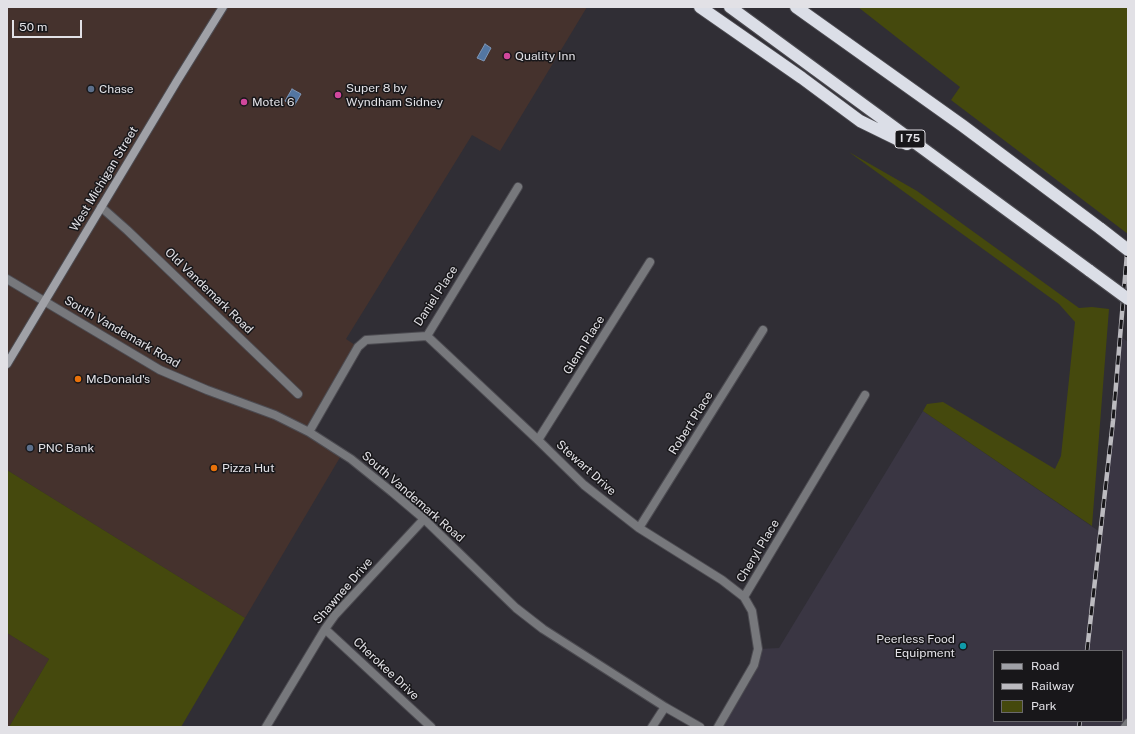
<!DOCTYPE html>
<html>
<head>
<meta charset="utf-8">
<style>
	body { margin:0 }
	#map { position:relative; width:1135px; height:734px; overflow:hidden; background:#302e35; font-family:"Public Sans",sans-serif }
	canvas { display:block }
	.frame { position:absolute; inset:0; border:8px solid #e2e1e6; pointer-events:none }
	.legend { position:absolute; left:993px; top:650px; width:130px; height:72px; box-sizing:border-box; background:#18171a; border:1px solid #69686c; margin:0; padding:5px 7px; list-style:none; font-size:12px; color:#e2e1e6 }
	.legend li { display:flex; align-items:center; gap:8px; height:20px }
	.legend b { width:20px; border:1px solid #69686c }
	.scale { position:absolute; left:12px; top:20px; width:70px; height:18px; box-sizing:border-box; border:2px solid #e2e1e6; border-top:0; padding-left:5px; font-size:12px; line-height:14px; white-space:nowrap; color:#e2e1e6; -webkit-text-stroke:3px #18171a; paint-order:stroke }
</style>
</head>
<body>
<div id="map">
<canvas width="1135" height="734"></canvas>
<div class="frame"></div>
<ul class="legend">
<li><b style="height:5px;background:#a0a1a7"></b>Road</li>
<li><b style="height:5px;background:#bcbbc0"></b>Railway</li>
<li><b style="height:11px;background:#45490d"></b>Park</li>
</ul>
<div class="scale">50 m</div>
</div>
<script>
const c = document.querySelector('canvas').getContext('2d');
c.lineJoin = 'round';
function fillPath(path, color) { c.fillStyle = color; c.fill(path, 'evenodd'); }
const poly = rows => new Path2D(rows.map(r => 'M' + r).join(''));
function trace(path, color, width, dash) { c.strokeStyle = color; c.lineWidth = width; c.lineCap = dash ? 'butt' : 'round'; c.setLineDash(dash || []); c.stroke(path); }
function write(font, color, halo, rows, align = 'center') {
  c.font = font + ' "Public Sans",sans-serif'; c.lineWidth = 3; c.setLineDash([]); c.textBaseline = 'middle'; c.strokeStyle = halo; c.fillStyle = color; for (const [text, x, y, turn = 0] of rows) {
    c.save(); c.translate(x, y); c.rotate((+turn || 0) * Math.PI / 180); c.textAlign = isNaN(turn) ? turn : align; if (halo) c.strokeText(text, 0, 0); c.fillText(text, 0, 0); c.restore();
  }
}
fillPath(poly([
	[7,7,587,7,500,151,472,135,346,339,358,347,309,432,342,454,245,618,7,470],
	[7,633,49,659,9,727,7,727]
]), '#45322d');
fillPath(poly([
	[1120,336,1128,342,1128,727,718,727,758,649,779,648,923,411,1100,532],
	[994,651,1122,651,1122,721,994,721]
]), '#3a3643');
fillPath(poly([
	[858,7,1128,7,1128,234,951,100,960,87],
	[849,152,917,191,1079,308,1092,307,1109,309,1092,526,923,411,927,404,943,402,1055,469,1061,456,1075,322,1059,304],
	[7,470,245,618,181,727,9,727,49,659,7,633]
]), '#45490d');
const water = poly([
	[485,44,491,48,484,61,477,58,485,44],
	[292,89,301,94,294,106,285,101,292,89]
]);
fillPath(water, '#5376a2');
trace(water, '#7e96b6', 1);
const minor = poly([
	[101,207,127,230,298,394],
	[7,279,160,370,207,390,275,415,309,432,351,459,392,492,424,519,516,608,543,629,665,707,700,727],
	[427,336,538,440,584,485,639,528,722,580,744,597,752,611,758,649,754,665,718,727],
	[427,336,518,187],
	[309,432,358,347,366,340,427,336],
	[538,440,650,262],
	[639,528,763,330],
	[744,597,865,395],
	[325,629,431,727],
	[266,727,325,629,335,615,424,519],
	[652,727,665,707],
	[1125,727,1128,723]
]);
const secondary = poly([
	[7,364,177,81,223,7]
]);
const motorway = poly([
	[700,7,802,78,860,121,907,144],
	[730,7,1090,271],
	[796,7,963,126,1101,229]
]);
trace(minor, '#4c4b51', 10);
trace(secondary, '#4c4b51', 10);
trace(motorway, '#4c4b51', 14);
trace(minor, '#77787c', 8);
trace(secondary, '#a0a1a7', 8);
trace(motorway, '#dbdee7', 12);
const rail = poly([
	[1087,651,1113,421,1128,242],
	[1079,727,1080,721]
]);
trace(rail, '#bcbbc0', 4.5);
trace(rail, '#18171a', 3, [9]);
const motorwayBridge = poly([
	[1101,229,1128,250],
	[1090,271,1128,299]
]);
trace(motorwayBridge, '#4c4b51', 14, []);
trace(motorwayBridge, '#dbdee7', 12);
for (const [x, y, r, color] of [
	[507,56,4,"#d1479c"],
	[91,89,4,"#5c6f8a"],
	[338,95,4,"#d1479c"],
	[244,102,4,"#d1479c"],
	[78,379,4,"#e8710a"],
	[30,448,4,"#5c6f8a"],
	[214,468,4,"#e8710a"],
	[963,646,4,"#0f9aa8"]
]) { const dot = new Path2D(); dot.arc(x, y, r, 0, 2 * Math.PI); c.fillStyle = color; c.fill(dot); trace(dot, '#18171a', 1.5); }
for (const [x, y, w] of [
	[910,139,30]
]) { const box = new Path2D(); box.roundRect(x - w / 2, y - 9, w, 18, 3); c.fillStyle = '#18171a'; c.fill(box); trace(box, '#e2e1e6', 1); }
write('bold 11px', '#e2e1e6', null, [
	["I 75",910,139]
]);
write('12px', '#e2e1e6', '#18171a', [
	["Quality Inn",515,56],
	["Super 8 by",346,88],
	["Wyndham Sidney",346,102],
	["Chase",99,89],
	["Motel 6",252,102],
	["McDonald's",86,379],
	["PNC Bank",38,448],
	["Pizza Hut",222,468],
	["Peerless Food",955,639,"right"],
	["Equipment",955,653,"right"]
], 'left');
write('12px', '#e2e1e6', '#18171a', [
	["West Michigan Street",104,179,-59],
	["Old Vandemark Road",209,291,44],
	["Daniel Place",436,296,-57],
	["South Vandemark Road",122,332,30],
	["Glenn Place",584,345,-58],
	["Robert Place",691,423,-58],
	["Stewart Drive",586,468,42],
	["South Vandemark Road",413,497,41],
	["Cheryl Place",758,551,-59],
	["Shawnee Drive",343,591,-49],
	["Cherokee Drive",386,669,43]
]);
</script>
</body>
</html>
